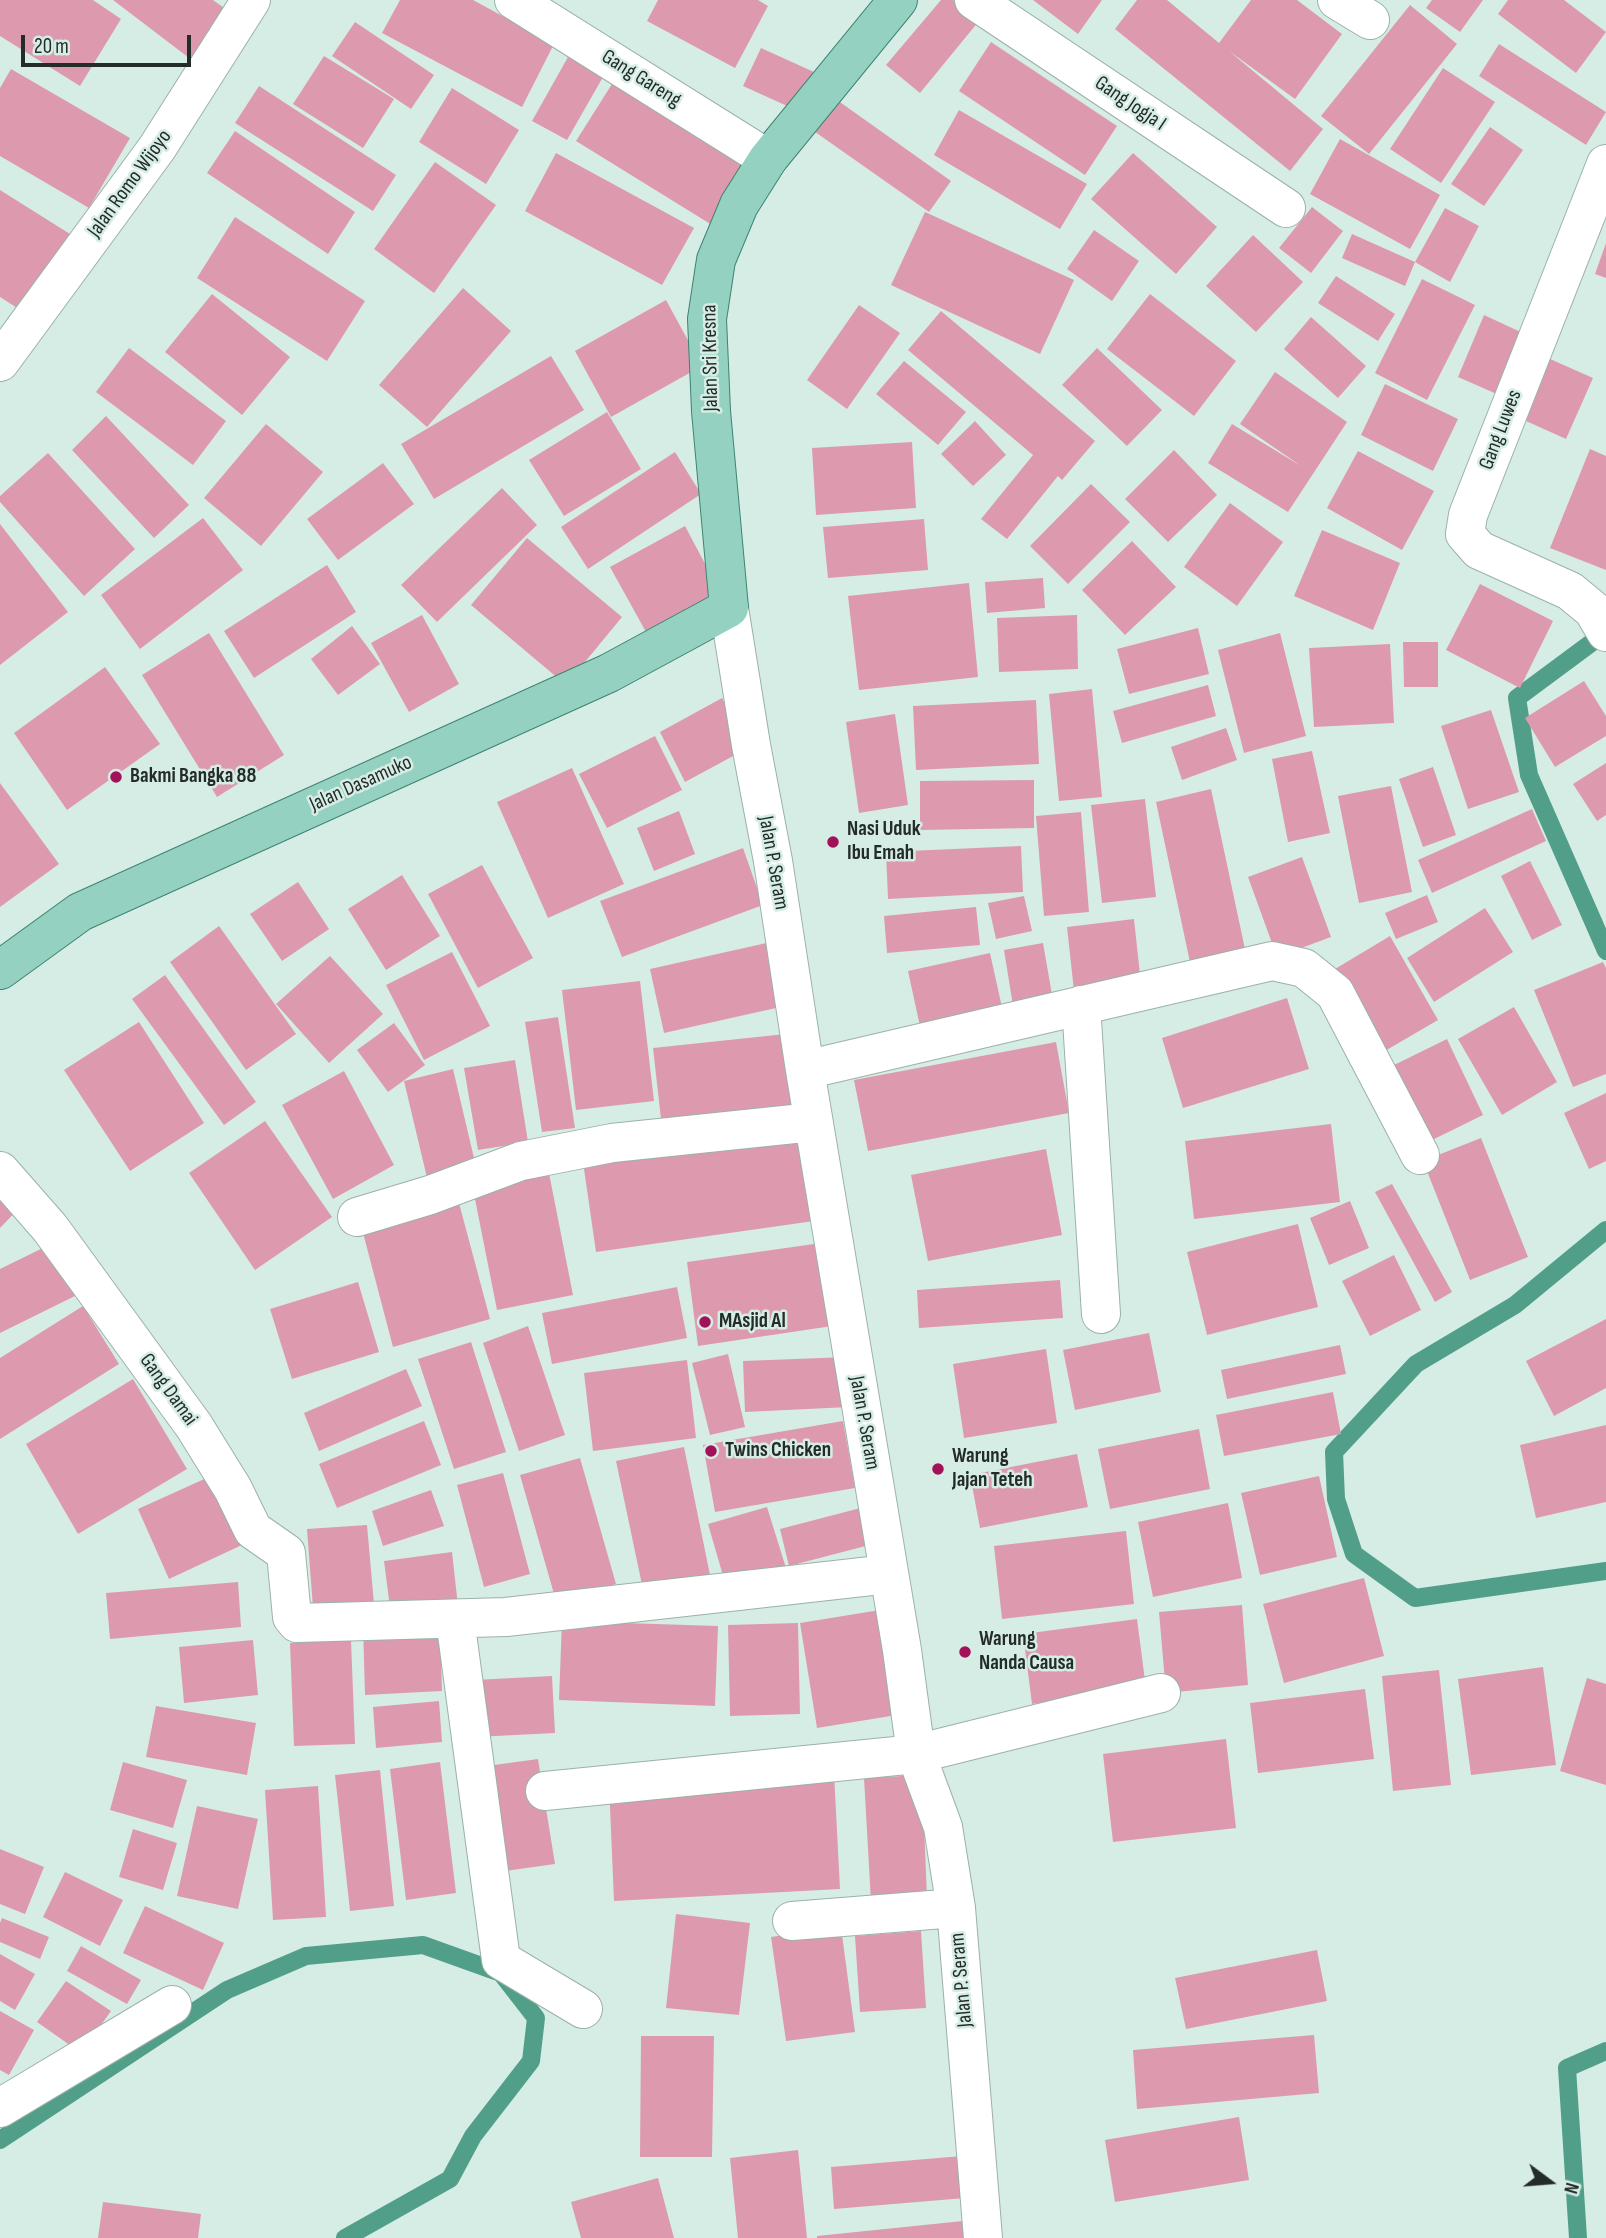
<!DOCTYPE html>
<html>
<head>
<meta charset="utf-8">
<style>
	body { margin:0 }
	#map { position:relative; width:1606px; height:2238px; overflow:hidden; background:#d6ede5; font-family:"Sofia Sans Condensed",sans-serif }
	canvas { display:block }
	.north { position:absolute; left:1515px; top:2147px; width:70px; height:70px; -webkit-text-stroke:5px #d6ede5; paint-order:stroke; rotate:106deg; font-size:19px; font-weight:700; line-height:28px; text-align:center; color:#242c2a }
	.north::after { content:''; display:block; margin:auto; width:24px; height:32px; background:#242c2a; clip-path:polygon(50% 0,100% 100%,50% 72%,0 100%) }
	.scale { position:absolute; left:21px; top:35px; width:170px; height:32px; box-sizing:border-box; border:4px solid #242c2a; border-top:0; padding-left:9px; font-size:21px; line-height:24px; white-space:nowrap; color:#242c2a; -webkit-text-stroke:5px #d6ede5; paint-order:stroke }
</style>
</head>
<body>
<div id="map">
<canvas width="1606" height="2238"></canvas>
<div class="north">N</div>
<div class="scale">20 m</div>
</div>
<script>
const c = document.querySelector('canvas').getContext('2d');
c.lineJoin = 'round';
const poly = rows => new Path2D(rows.map(r => 'M' + r).join(''));
function trace(path, color, width, dash) { c.strokeStyle = color; c.lineWidth = width; c.lineCap = dash ? 'butt' : 'round'; c.setLineDash(dash || []); c.stroke(path); }
function fillPath(path, color) { c.fillStyle = color; c.fill(path, 'evenodd'); }
function write(font, color, halo, rows, align = 'center') {
  c.font = font + ' "Sofia Sans Condensed",sans-serif'; c.lineWidth = 5; c.setLineDash([]); c.textBaseline = 'middle'; c.strokeStyle = halo; c.fillStyle = color; for (const [text, x, y, turn = 0] of rows) {
    c.save(); c.translate(x, y); c.rotate((+turn || 0) * Math.PI / 180); c.textAlign = isNaN(turn) ? turn : align; if (halo) c.strokeText(text, 0, 0); c.fillText(text, 0, 0); c.restore();
  }
}
trace(poly([
	[1606,632,1517,698,1529,775,1606,951],
	[1606,1230,1515,1305,1416,1364,1334,1452,1336,1499,1354,1554,1415,1598,1606,1571],
	[0,2140,227,1990,306,1956,423,1945,501,1973,536,2018,531,2061,473,2136,450,2179,345,2238],
	[1578,2238,1567,2068,1606,2051]
]), '#529f89', 18);
fillPath(poly([
	[0,0,93,0,121,19,80,86,0,36],
	[113,0,213,0,234,15,197,64],
	[400,0,473,0,554,44,522,107,382,33],
	[658,0,758,0,768,6,735,68,647,21],
	[941,0,953,0,979,21,920,93,886,65],
	[1033,0,1102,0,1078,34],
	[1137,0,1167,0,1219,43,1251,0,1297,0,1342,34,1295,99,1229,51,1323,129,1290,171,1115,29],
	[1432,0,1483,0,1460,32,1426,8],
	[1508,0,1564,0,1606,32,1576,73,1498,14],
	[1410,5,1457,44,1369,154,1321,116],
	[355,22,434,75,411,109,332,56],
	[991,42,1117,126,1085,175,959,91],
	[1499,44,1606,112,1586,145,1479,76],
	[761,48,814,72,796,110,743,86],
	[324,56,394,99,363,148,293,104],
	[568,57,603,77,567,140,532,121],
	[1443,68,1495,102,1441,183,1390,149],
	[11,69,130,138,89,208,0,156,0,88],
	[617,76,751,160,712,225,576,141],
	[259,86,396,175,373,211,235,123],
	[452,88,519,130,486,184,419,142],
	[830,95,951,181,929,212,808,127],
	[959,110,1087,184,1060,229,934,155],
	[1490,127,1523,150,1484,206,1451,184],
	[235,131,355,212,328,254,207,173],
	[1340,139,1440,195,1410,249,1310,194],
	[556,153,694,228,662,285,525,211],
	[1133,153,1217,227,1176,274,1091,199],
	[435,162,496,205,434,293,374,249],
	[0,190,70,234,22,311,0,297],
	[1312,207,1343,231,1311,273,1279,248],
	[1445,208,1479,226,1450,282,1415,262],
	[925,212,1074,280,1040,354,891,285],
	[235,217,365,301,327,361,197,278],
	[1094,230,1139,261,1112,301,1067,269],
	[1352,234,1415,262,1405,286,1342,258],
	[1253,235,1303,282,1256,332,1206,286],
	[1606,243,1606,278,1595,274],
	[1336,276,1395,314,1378,341,1318,303],
	[1422,279,1475,305,1427,400,1375,373],
	[463,288,511,331,427,427,379,385],
	[212,294,290,357,242,415,165,352],
	[1150,294,1236,361,1194,416,1107,349],
	[666,300,702,366,611,417,575,351],
	[859,305,900,333,847,409,807,380],
	[941,311,1095,441,1062,480,1058,476,1007,539,981,519,1033,455,908,350],
	[1484,315,1525,334,1499,395,1458,377],
	[1311,317,1366,366,1338,398,1284,349],
	[129,348,226,421,193,465,96,392],
	[1097,348,1162,410,1127,446,1062,385],
	[1541,355,1593,378,1566,439,1515,416],
	[551,356,584,410,434,499,401,444],
	[904,361,966,412,938,445,876,394],
	[1275,372,1347,422,1288,512,1208,463,1232,424,1301,466,1240,424],
	[1385,384,1458,419,1433,471,1361,435],
	[607,412,641,469,564,516,529,460],
	[106,416,189,505,154,538,72,450],
	[975,421,1006,455,973,486,941,454],
	[266,424,323,472,261,546,204,498],
	[912,442,916,508,816,515,812,448],
	[1590,449,1606,456,1606,570,1550,548],
	[1174,450,1217,495,1168,542,1125,499],
	[1358,451,1434,491,1402,550,1327,508],
	[675,452,701,494,588,569,561,527],
	[48,453,135,549,84,596,0,502,0,496],
	[383,463,414,504,338,560,307,519],
	[1091,484,1130,522,1068,584,1030,546],
	[502,488,537,525,437,622,401,585],
	[1230,503,1283,542,1237,606,1184,567],
	[203,518,243,570,140,649,101,595],
	[924,519,928,570,828,578,823,527],
	[0,524,68,612,0,665],
	[685,526,720,592,646,632,610,567],
	[1322,530,1400,563,1373,630,1294,596],
	[527,538,622,617,566,685,471,605],
	[1132,541,1176,587,1125,635,1082,590],
	[327,565,356,612,254,678,224,631],
	[1043,578,1045,608,987,613,985,582],
	[969,583,978,677,859,690,848,596],
	[1480,584,1553,621,1520,688,1446,650],
	[422,615,459,684,409,712,371,643],
	[1077,615,1078,669,999,672,997,618],
	[352,626,380,664,338,695,311,659],
	[1198,628,1209,674,1129,694,1117,649],
	[209,633,284,755,217,797,142,675],
	[1280,633,1306,736,1244,753,1218,650],
	[1403,642,1438,642,1438,687,1404,687],
	[1390,644,1394,723,1314,727,1309,648],
	[105,667,160,744,67,810,14,733],
	[1584,681,1606,716,1606,736,1555,767,1525,718],
	[1208,685,1216,716,1122,743,1113,711],
	[1092,689,1102,797,1059,801,1049,694],
	[722,698,748,748,685,782,660,732],
	[1036,700,1039,764,916,770,913,706],
	[1491,710,1519,792,1468,809,1441,726],
	[895,714,908,805,859,813,846,722],
	[1226,728,1237,760,1182,780,1171,747],
	[655,736,682,790,607,828,579,774],
	[1312,751,1330,833,1288,842,1272,759],
	[1606,763,1606,815,1597,821,1573,784],
	[1433,767,1456,835,1423,847,1399,779],
	[572,768,624,884,548,918,497,802],
	[1034,780,1034,828,920,830,920,781],
	[0,783,59,864,0,907],
	[1391,786,1412,892,1359,903,1338,796],
	[1211,789,1246,954,1191,967,1156,802],
	[1145,799,1156,897,1102,903,1091,805],
	[1532,809,1546,841,1432,893,1418,860],
	[679,811,695,854,654,871,637,828],
	[1081,812,1089,912,1044,916,1036,816],
	[1021,846,1023,892,888,899,886,852],
	[743,848,763,905,622,957,600,901],
	[1302,857,1331,937,1277,957,1248,877],
	[1530,861,1562,925,1532,940,1501,876],
	[482,865,533,958,478,988,428,894],
	[402,875,440,936,386,970,348,909],
	[298,882,329,929,282,961,250,914],
	[1427,895,1438,922,1396,939,1385,913],
	[1024,896,1032,931,996,939,988,903],
	[976,907,980,945,887,953,884,916],
	[1485,908,1513,952,1434,1002,1407,958],
	[1134,919,1141,984,1074,991,1067,927],
	[219,926,296,1034,246,1070,170,962],
	[1390,936,1438,1020,1378,1055,1330,972],
	[771,942,785,1006,664,1033,650,969],
	[1043,943,1054,1006,1014,1012,1004,950],
	[452,952,490,1026,424,1060,386,985],
	[990,953,1003,1012,921,1031,908,971],
	[330,956,383,1014,329,1063,276,1004],
	[1603,962,1606,968,1606,1074,1573,1087,1534,990],
	[165,975,256,1102,224,1125,132,999],
	[640,981,654,1101,576,1110,562,990],
	[1287,998,1309,1069,1183,1108,1162,1038],
	[1514,1007,1557,1082,1502,1115,1458,1039],
	[558,1017,575,1128,542,1132,525,1022],
	[139,1022,204,1123,130,1171,64,1070],
	[394,1023,425,1065,388,1092,357,1050],
	[795,1033,803,1113,662,1128,653,1048],
	[1447,1039,1483,1115,1424,1144,1388,1068],
	[1056,1042,1069,1113,868,1151,854,1080],
	[515,1060,528,1142,478,1150,464,1068],
	[453,1069,478,1175,429,1186,404,1081],
	[344,1071,394,1165,333,1199,282,1105],
	[1606,1093,1606,1161,1589,1169,1564,1113],
	[265,1121,332,1217,255,1270,189,1173],
	[1331,1124,1340,1202,1194,1219,1185,1141],
	[809,1130,821,1220,596,1252,583,1162],
	[1481,1138,1528,1257,1470,1280,1423,1161],
	[1046,1149,1062,1235,928,1261,911,1175],
	[548,1168,573,1295,497,1310,472,1184],
	[0,1179,25,1202,0,1228],
	[1392,1184,1452,1292,1435,1302,1375,1192],
	[1350,1201,1369,1248,1329,1265,1310,1218],
	[459,1203,490,1319,393,1347,362,1229],
	[1298,1224,1318,1307,1207,1335,1187,1252],
	[55,1242,81,1293,0,1333,0,1269],
	[828,1242,839,1325,698,1346,687,1262],
	[1394,1255,1421,1310,1370,1336,1342,1281],
	[1060,1280,1063,1318,919,1328,917,1290],
	[358,1282,379,1352,292,1379,270,1309],
	[677,1287,687,1338,552,1364,542,1313],
	[83,1306,119,1364,0,1439,0,1358],
	[1606,1319,1606,1388,1554,1416,1526,1361],
	[528,1326,565,1435,519,1451,483,1343],
	[1149,1333,1161,1392,1075,1410,1063,1350],
	[471,1342,506,1452,454,1469,418,1359],
	[1340,1345,1346,1374,1227,1399,1221,1370],
	[1046,1349,1057,1423,964,1438,953,1364],
	[728,1354,745,1427,710,1435,692,1363],
	[847,1357,849,1407,745,1412,743,1361],
	[687,1360,696,1438,593,1451,584,1373],
	[406,1369,422,1406,319,1451,304,1413],
	[133,1379,187,1469,78,1534,26,1444],
	[1333,1392,1341,1434,1224,1456,1216,1415],
	[424,1421,441,1465,337,1508,319,1464],
	[843,1421,855,1488,715,1512,703,1445],
	[1606,1425,1606,1502,1536,1518,1520,1445],
	[1199,1429,1210,1489,1110,1509,1098,1449],
	[684,1447,712,1585,645,1599,616,1461],
	[1077,1454,1088,1507,980,1528,970,1475],
	[580,1458,616,1584,556,1601,520,1475],
	[503,1473,530,1574,484,1587,457,1485],
	[211,1476,242,1545,169,1579,138,1509],
	[1319,1476,1337,1557,1260,1575,1241,1493],
	[431,1490,444,1526,383,1546,372,1511],
	[1228,1503,1242,1578,1153,1597,1138,1522],
	[872,1505,881,1542,789,1566,780,1529],
	[767,1507,786,1568,726,1586,708,1524],
	[367,1525,374,1604,313,1608,307,1529],
	[1126,1531,1134,1604,1002,1619,994,1546],
	[452,1552,458,1606,391,1615,384,1561],
	[1364,1578,1384,1656,1284,1683,1263,1604],
	[238,1582,241,1627,110,1639,106,1593],
	[1242,1605,1248,1685,1166,1693,1159,1612],
	[886,1609,903,1714,817,1728,800,1623],
	[1137,1619,1146,1688,1032,1704,1023,1634],
	[562,1621,718,1626,715,1706,559,1700],
	[440,1623,442,1691,365,1695,363,1626],
	[798,1623,800,1714,730,1716,728,1625],
	[253,1640,258,1695,184,1703,179,1647],
	[351,1640,355,1744,294,1746,290,1643],
	[1543,1667,1556,1765,1471,1775,1458,1679],
	[1439,1670,1451,1785,1393,1791,1382,1676],
	[552,1676,555,1733,476,1737,474,1680],
	[1587,1678,1606,1684,1606,1785,1560,1771],
	[1365,1689,1374,1759,1258,1773,1250,1703],
	[439,1701,442,1742,376,1748,373,1707],
	[156,1706,256,1723,247,1775,146,1757],
	[1226,1739,1236,1828,1113,1842,1103,1754],
	[538,1759,555,1864,505,1871,487,1766],
	[123,1762,187,1780,173,1828,110,1810],
	[440,1762,456,1893,406,1900,390,1769],
	[380,1770,394,1906,350,1911,335,1775],
	[834,1773,840,1889,614,1901,609,1784],
	[922,1775,927,1898,871,1902,864,1778],
	[318,1786,326,1917,273,1920,265,1790],
	[197,1806,258,1819,238,1909,177,1896],
	[133,1829,177,1843,163,1890,119,1877],
	[0,1849,44,1867,25,1914,0,1904],
	[65,1872,123,1900,100,1946,43,1917],
	[145,1906,224,1943,203,1990,123,1953],
	[676,1914,750,1923,739,2015,666,2008],
	[2,1918,49,1937,40,1959,0,1942,0,1923],
	[841,1927,855,2032,786,2041,771,1937],
	[921,1931,926,2008,860,2012,855,1936],
	[81,1946,141,1980,127,2004,67,1971],
	[1317,1950,1327,2001,1186,2029,1175,1978],
	[0,1954,35,1974,15,2010,0,2001],
	[66,1981,111,2011,81,2053,37,2022],
	[0,2011,34,2030,9,2075,0,2070],
	[1314,2035,1319,2093,1137,2109,1133,2050],
	[641,2036,714,2036,712,2157,640,2157],
	[1239,2117,1249,2180,1115,2202,1105,2140],
	[798,2150,807,2238,738,2238,730,2158],
	[974,2155,977,2197,834,2209,831,2167],
	[658,2178,674,2238,581,2238,571,2202],
	[103,2202,201,2214,198,2238,98,2238],
	[963,2221,964,2238,817,2238,817,2236]
]), '#dd9aaf');
const minor = poly([
	[514,0,768,159],
	[974,0,1286,208],
	[1337,0,1370,20],
	[1606,164,1468,515,1465,534,1479,550,1570,591,1593,610,1606,632],
	[0,362,157,148,251,0],
	[729,608,751,745,773,861,805,1070,902,1650,916,1754,943,1827,956,1908,983,2238],
	[1081,1005,1101,1314],
	[805,1070,1272,961,1304,968,1335,993,1420,1155],
	[0,1171,50,1228,194,1426,233,1489,253,1530,286,1553,292,1617,297,1623,506,1617,889,1574],
	[357,1217,430,1195,521,1161,612,1143,813,1122],
	[455,1619,501,1960,583,2009],
	[545,1791,916,1754,1161,1693],
	[792,1921,956,1908],
	[0,2108,172,2005]
]);
const major = poly([
	[0,970,80,912,609,673,729,608,711,411,707,319,716,260,739,205,768,159,898,0]
]);
trace(minor, '#9bb1a9', 40);
trace(major, '#3e8371', 40);
trace(minor, '#fff', 38);
trace(major, '#94d1c1', 38);
for (const [x, y, r, color] of [
	[116,777,7,"#a11259"],
	[833,842,7,"#a11259"],
	[705,1322,7,"#a11259"],
	[711,1451,7,"#a11259"],
	[938,1469,7,"#a11259"],
	[965,1652,7,"#a11259"]
]) { const dot = new Path2D(); dot.arc(x, y, r, 0, 2 * Math.PI); c.fillStyle = color; c.fill(dot); trace(dot, '#d6ede5', 2.5); }
write('21px', '#242c2a', '#d6ede5', [
	["Gang Gareng",641,79,32],
	["Gang Jogja I",1130,104,34],
	["Jalan Romo Wijoyo",130,184,-54],
	["Jalan Sri Kresna",711,358,-91],
	["Gang Luwes",1501,430,-69],
	["Jalan Dasamuko",361,784,-24],
	["Jalan P. Seram",773,863,80],
	["Gang Damai",168,1390,54],
	["Jalan P. Seram",864,1423,80],
	["Jalan P. Seram",962,1980,-95]
]);
write('bold 21px', '#242c2a', '#d6ede5', [
	["Bakmi Bangka 88",130,777],
	["Nasi Uduk",847,830],
	["Ibu Emah",847,854],
	["MAsjid Al",719,1322],
	["Twins Chicken",725,1451],
	["Warung",952,1457],
	["Jajan Teteh",952,1481],
	["Warung",979,1640],
	["Nanda Causa",979,1664]
], 'left');
</script>
</body>
</html>
